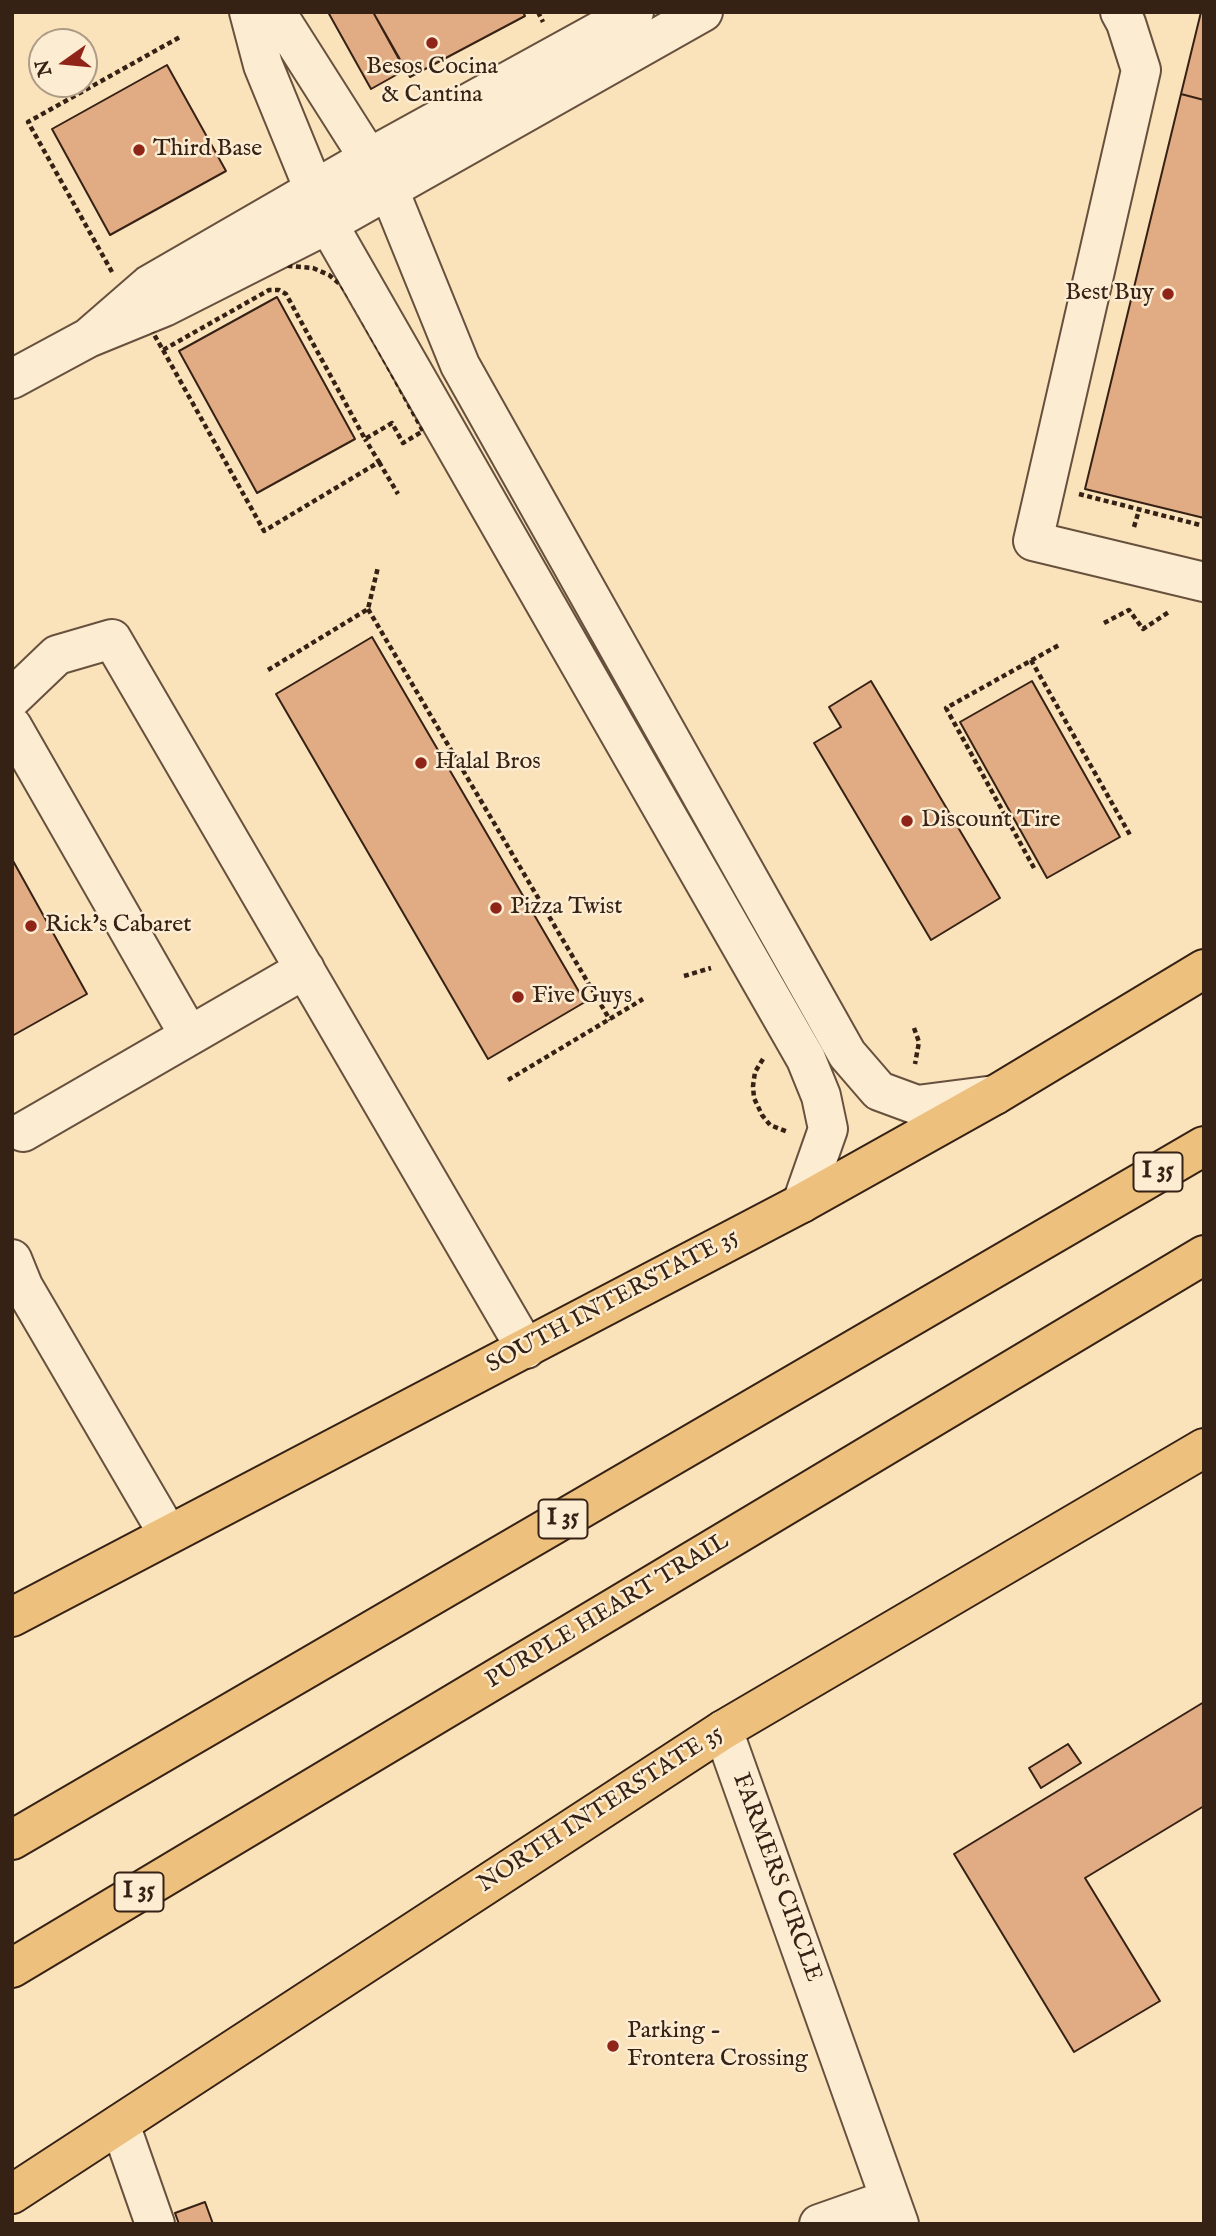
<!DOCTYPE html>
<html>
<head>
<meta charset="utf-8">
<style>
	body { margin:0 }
	#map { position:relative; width:1216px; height:2236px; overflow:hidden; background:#fae2ba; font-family:"IM FELL English",serif }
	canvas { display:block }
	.frame { position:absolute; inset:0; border:14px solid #362115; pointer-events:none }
	.north { position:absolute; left:28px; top:28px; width:70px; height:70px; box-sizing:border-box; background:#fcecd2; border:2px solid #ad9b86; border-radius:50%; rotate:255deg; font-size:19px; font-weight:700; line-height:28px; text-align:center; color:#362115 }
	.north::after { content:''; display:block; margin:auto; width:24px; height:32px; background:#8f2418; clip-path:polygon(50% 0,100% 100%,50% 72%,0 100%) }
</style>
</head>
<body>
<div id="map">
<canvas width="1216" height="2236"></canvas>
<div class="frame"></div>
<div class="north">N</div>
</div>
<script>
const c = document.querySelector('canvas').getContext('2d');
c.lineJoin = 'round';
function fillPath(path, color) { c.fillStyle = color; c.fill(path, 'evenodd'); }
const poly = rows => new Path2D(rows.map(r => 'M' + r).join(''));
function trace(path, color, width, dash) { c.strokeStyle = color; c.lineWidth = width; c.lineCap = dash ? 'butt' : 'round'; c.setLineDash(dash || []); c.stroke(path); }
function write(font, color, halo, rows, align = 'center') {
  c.font = font + ' "IM FELL English",serif'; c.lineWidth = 5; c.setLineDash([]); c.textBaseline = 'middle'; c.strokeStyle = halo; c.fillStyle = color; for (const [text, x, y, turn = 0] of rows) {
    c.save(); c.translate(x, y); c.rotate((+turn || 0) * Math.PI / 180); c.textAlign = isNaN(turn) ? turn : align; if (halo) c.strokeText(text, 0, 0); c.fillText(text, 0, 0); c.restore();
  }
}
const building = poly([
	[328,12,373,12,405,70,371,89,328,12],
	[373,12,523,12,525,16,410,77,373,12],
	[1201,12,1204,12,1204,100,1181,94,1201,12],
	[167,65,226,171,110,235,52,129,167,65],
	[1181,94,1204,100,1204,518,1085,489,1181,94],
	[277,297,355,439,257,493,179,351,277,297],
	[372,637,585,1002,488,1059,276,694,372,637],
	[871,681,1000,898,931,940,814,743,841,727,829,707,871,681],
	[1032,681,1120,837,1047,878,960,722,1032,681],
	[12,859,87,994,12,1036,12,859],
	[1204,1702,1204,1806,1085,1878,1160,2001,1074,2052,954,1854,1204,1702],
	[1068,1744,1081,1763,1041,1788,1029,1768,1068,1744],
	[205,2202,213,2224,179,2224,175,2213,205,2202]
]);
fillPath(building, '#e1ac83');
trace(building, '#362115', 2);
const minor = poly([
	[249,12,263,65,328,224,806,1059,821,1096,828,1129,802,1203],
	[276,12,389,190,460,365,847,1054,879,1091,917,1105,995,1095],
	[634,12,369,158,149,285,88,338,164,307,328,224,703,12],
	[1120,12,1126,23,1141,70,1033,541,1204,582],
	[12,379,88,338],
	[12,698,57,655,112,639,526,1349],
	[12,726,189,1035],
	[23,1132,305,969],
	[12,1259,23,1286,168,1534],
	[723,1730,899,2224],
	[120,2124,155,2224],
	[819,2224,890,2199]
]);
const major = poly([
	[12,1617,802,1203,995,1095,1204,969],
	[12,2194,723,1730,1204,1448]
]);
const highway = poly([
	[12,1840,1204,1146],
	[12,1968,1204,1255]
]);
trace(minor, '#67513e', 42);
trace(major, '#362115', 42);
trace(highway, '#362115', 42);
trace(poly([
	[538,12,543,22],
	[279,265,313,268,329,275,342,286,353,302,423,431,403,443,392,423,365,439,286,294,279,290,269,290,163,350,152,331,260,270,279,265],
	[112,272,28,122,180,37],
	[163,350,264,531,379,462,365,439],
	[379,462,398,494],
	[1079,494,1204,526],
	[1134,527,1139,510],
	[368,609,610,1020],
	[1104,623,1129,610,1143,629,1169,612],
	[1031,660,1130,835],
	[268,670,368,609,378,567],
	[1034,868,946,708,1059,645],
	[684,976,711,968],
	[914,1028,919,1042,915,1064],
	[763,1059,755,1072,753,1086,754,1098,762,1115,770,1125,788,1132],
	[508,1080,643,999]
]), '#362115', 4.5, [5, 3.5]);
trace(minor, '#fcecd2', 38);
trace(major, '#edc17d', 38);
trace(highway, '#edc17d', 38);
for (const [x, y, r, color] of [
	[432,43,7,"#8f2418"],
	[139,150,7,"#8f2418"],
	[1168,294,7,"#8f2418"],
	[421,763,7,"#8f2418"],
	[907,821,7,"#8f2418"],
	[496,908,7,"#8f2418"],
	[31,926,7,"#8f2418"],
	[518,997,7,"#8f2418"],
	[613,2046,7,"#8f2418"]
]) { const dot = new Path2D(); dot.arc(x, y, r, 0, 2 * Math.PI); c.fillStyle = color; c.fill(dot); trace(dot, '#fcecd2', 2.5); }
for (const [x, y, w] of [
	[1158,1172,49],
	[563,1519,49],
	[139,1892,49]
]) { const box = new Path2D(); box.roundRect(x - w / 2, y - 19.5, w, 39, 5); c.fillStyle = '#fcecd2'; c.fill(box); trace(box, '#362115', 2); }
write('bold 23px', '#362115', null, [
	["I 35",1158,1172],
	["I 35",563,1519],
	["I 35",139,1892]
]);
write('24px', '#362115', '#fcecd2', [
	["Besos Cocina",432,68,"center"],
	["& Cantina",432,96,"center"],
	["Third Base",153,150],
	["Best Buy",1154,294,"right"],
	["Halal Bros",435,763],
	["Discount Tire",921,821],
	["Pizza Twist",510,908],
	["Rick's Cabaret",45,926],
	["Five Guys",532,997],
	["Parking -",627,2032],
	["Frontera Crossing",627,2060]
], 'left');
write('24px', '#362115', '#fcecd2', [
	["SOUTH INTERSTATE 35",613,1302,-28],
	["PURPLE HEART TRAIL",608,1612,-31],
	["NORTH INTERSTATE 35",601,1810,-33],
	["FARMERS CIRCLE",776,1878,70]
]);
</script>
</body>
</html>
